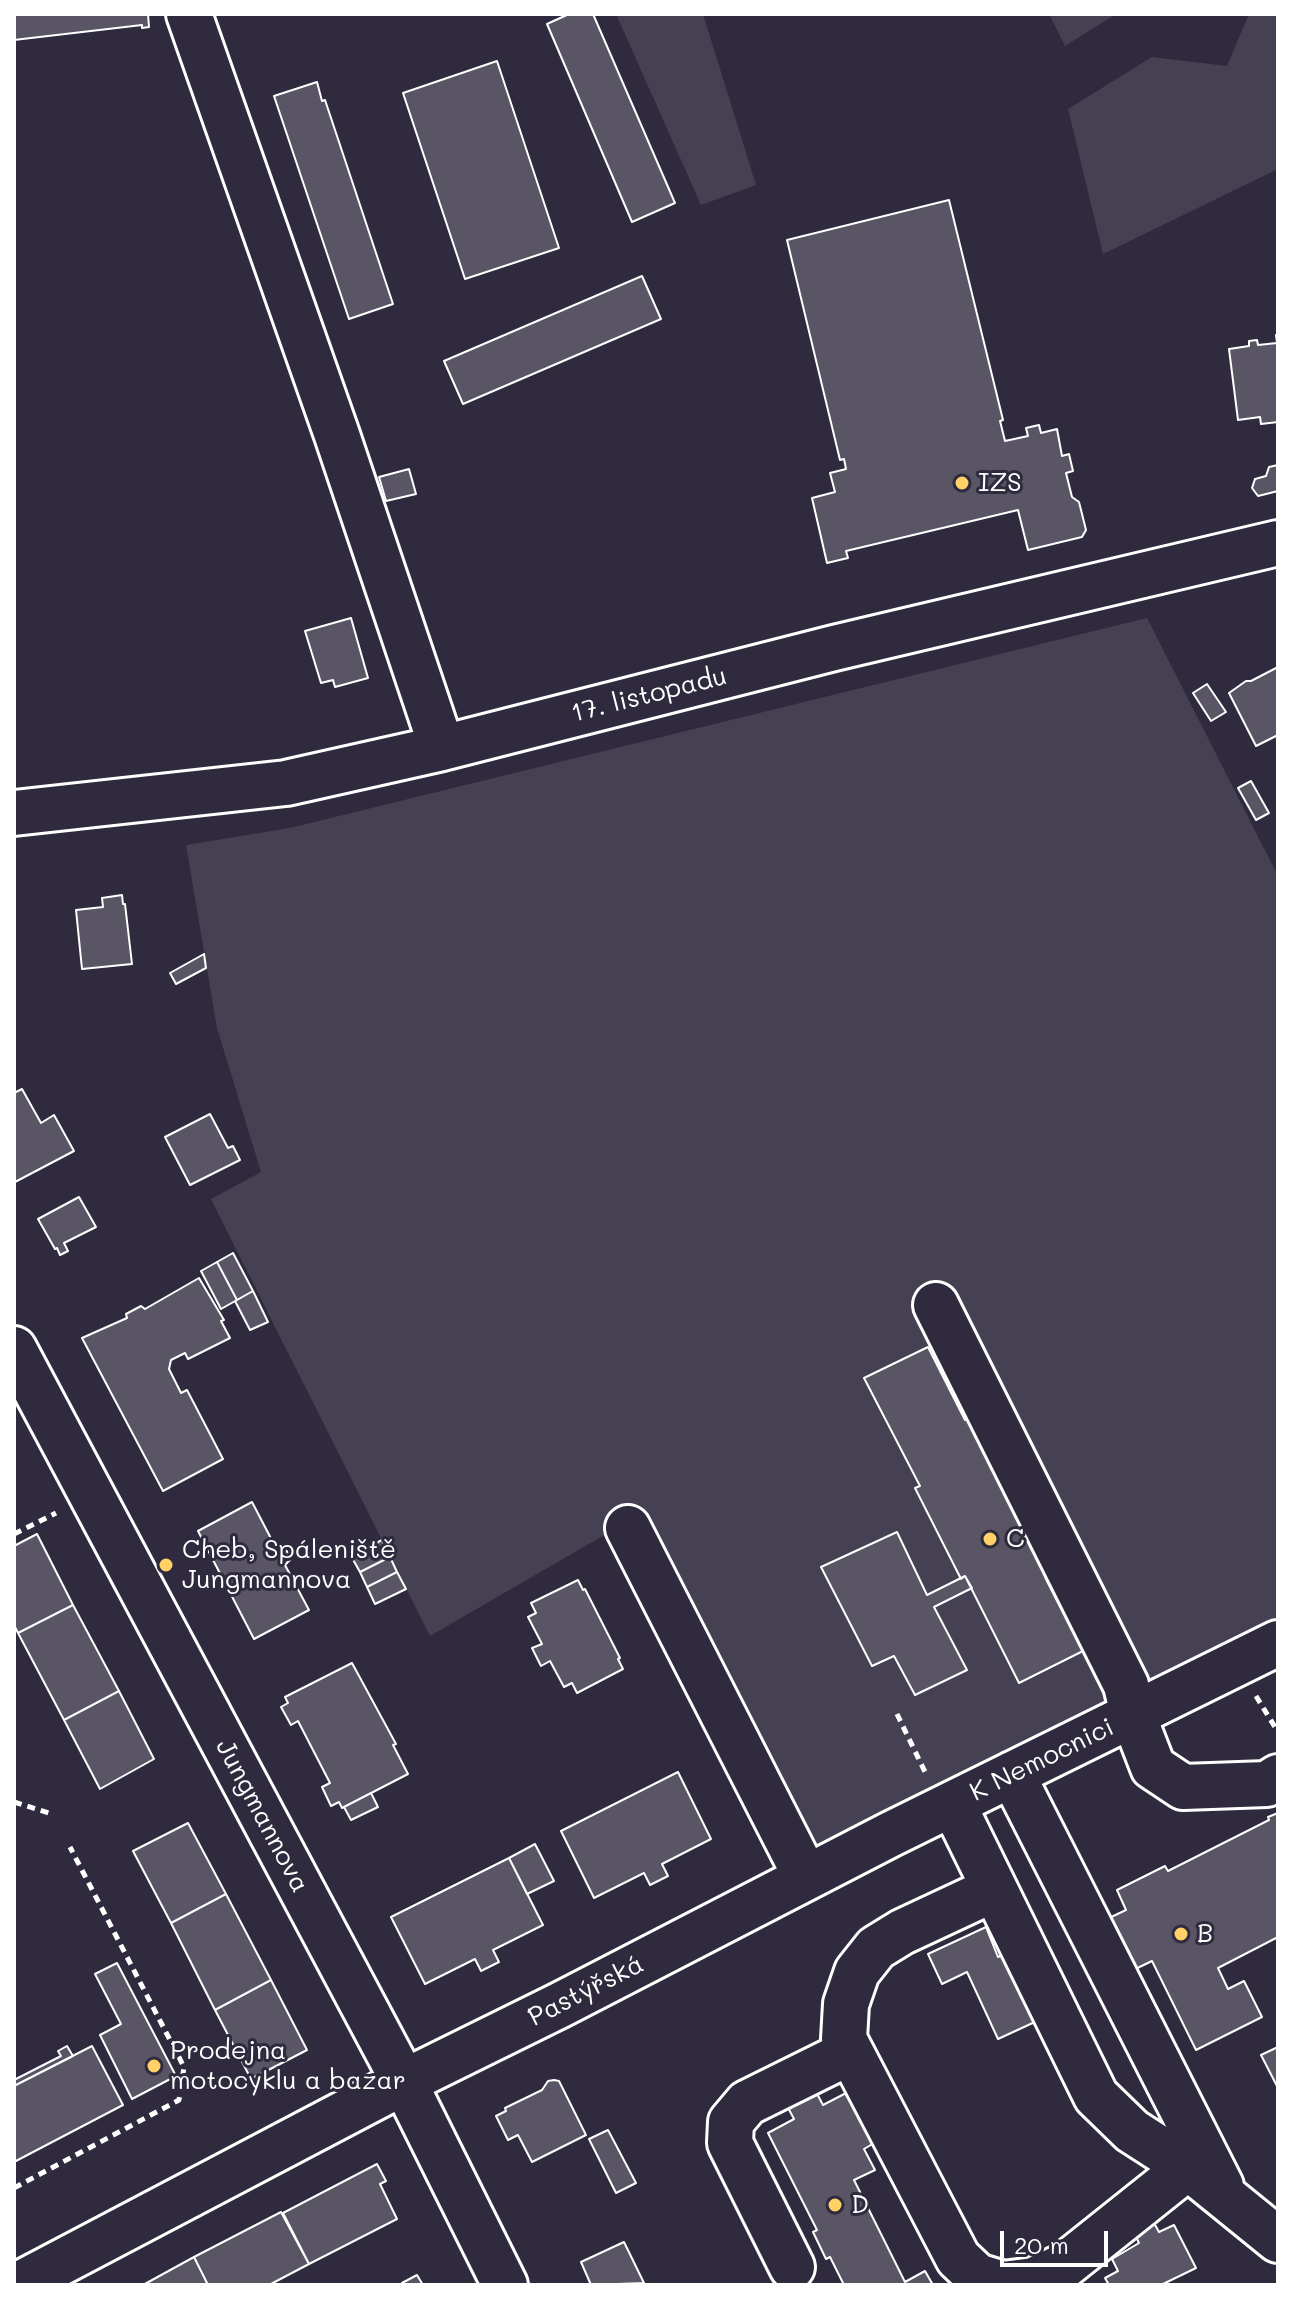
<!DOCTYPE html>
<html>
<head>
<meta charset="utf-8">
<style>
	body { margin:0 }
	#map { position:relative; width:1292px; height:2299px; overflow:hidden; background:#2f2a3d; font-family:Mali,sans-serif }
	canvas { display:block }
	.frame { position:absolute; inset:0; border:16px solid #fff; pointer-events:none }
	.scale { position:absolute; left:1000px; top:2231px; width:108px; height:36px; box-sizing:border-box; border:4px solid #fff; border-top:0; padding-left:10px; font-size:24px; line-height:28px; white-space:nowrap; color:#fff; -webkit-text-stroke:6px #2f2a3d; paint-order:stroke }
</style>
</head>
<body>
<div id="map">
<canvas width="1292" height="2299"></canvas>
<div class="frame"></div>
<div class="scale">20 m</div>
</div>
<script>
const c = document.querySelector('canvas').getContext('2d');
c.lineJoin = 'round';
function fillPath(path, color) { c.fillStyle = color; c.fill(path, 'evenodd'); }
const poly = rows => new Path2D(rows.map(r => 'M' + r).join(''));
function trace(path, color, width, dash) { c.strokeStyle = color; c.lineWidth = width; c.lineCap = dash ? 'butt' : 'round'; c.setLineDash(dash || []); c.stroke(path); }
function write(font, color, halo, rows, align = 'center') {
  c.font = font + ' Mali,sans-serif'; c.lineWidth = 6; c.setLineDash([]); c.textBaseline = 'middle'; c.strokeStyle = halo; c.fillStyle = color; for (const [text, x, y, turn = 0] of rows) {
    c.save(); c.translate(x, y); c.rotate((+turn || 0) * Math.PI / 180); c.textAlign = isNaN(turn) ? turn : align; if (halo) c.strokeText(text, 0, 0); c.fillText(text, 0, 0); c.restore();
  }
}
fillPath(poly([
	[616,14,703,14,756,185,701,205],
	[1049,14,1116,14,1065,46],
	[1249,14,1278,14,1278,169,1103,254,1068,109,1152,57,1227,66],
	[1147,618,1278,876,1278,1643,824,1868,644,1512,430,1636,211,1199,261,1172,217,1028,186,845,290,828]
]), '#464152');
const building = poly([
	[14,14,148,14,149,27,142,28,142,25,14,40,14,14],
	[569,14,593,14,675,203,632,222,547,24,569,14],
	[497,61,559,248,465,279,403,93,497,61],
	[317,82,322,101,325,100,393,304,349,319,274,96,317,82],
	[949,200,1003,420,1000,421,1005,441,1028,436,1026,428,1039,425,1041,433,1057,429,1062,456,1069,454,1073,471,1066,473,1072,497,1079,502,1086,530,1082,537,1028,550,1018,510,846,551,848,558,827,563,812,498,835,492,830,473,846,469,844,459,840,460,787,240,949,200],
	[642,276,661,319,463,404,444,361,642,276],
	[1276,335,1278,335,1278,422,1261,424,1260,417,1238,420,1229,349,1249,346,1249,341,1257,340,1258,345,1277,343,1276,335],
	[1278,465,1278,491,1258,496,1252,488,1255,479,1266,476,1269,467,1278,465],
	[409,469,416,494,386,501,379,477,409,469],
	[351,618,368,678,335,687,333,680,321,683,305,631,351,618],
	[1278,667,1278,735,1256,746,1229,693,1246,681,1251,681,1278,667],
	[1207,684,1226,712,1211,721,1193,693,1207,684],
	[1251,781,1269,813,1256,820,1238,788,1251,781],
	[122,895,123,904,125,904,132,964,82,969,76,910,103,907,102,898,122,895],
	[204,954,206,968,176,984,170,973,204,954],
	[22,1089,41,1123,54,1115,74,1151,15,1182,14,1093,22,1089],
	[210,1114,228,1148,233,1146,240,1160,190,1185,165,1137,210,1114],
	[79,1197,96,1227,64,1243,68,1251,60,1255,57,1248,55,1249,38,1219,79,1197],
	[233,1253,253,1291,237,1300,217,1262,233,1253],
	[217,1262,237,1300,221,1309,201,1271,217,1262],
	[199,1278,224,1320,221,1321,230,1338,188,1359,185,1353,171,1360,169,1369,181,1393,187,1390,223,1459,163,1491,82,1338,127,1318,126,1314,141,1306,145,1309,199,1278],
	[253,1291,268,1322,250,1330,235,1301,253,1291],
	[928,1347,965,1420,976,1415,1056,1571,1045,1577,1083,1651,1019,1683,965,1576,961,1579,915,1488,920,1486,864,1378,928,1347],
	[252,1502,276,1548,284,1546,291,1559,285,1565,309,1610,254,1639,198,1531,252,1502],
	[897,1532,927,1595,965,1576,972,1588,934,1607,967,1670,915,1695,894,1656,872,1666,821,1567,897,1532],
	[37,1534,73,1605,18,1633,14,1625,14,1546,37,1534],
	[382,1540,390,1557,360,1572,351,1556,382,1540],
	[390,1557,397,1572,367,1587,360,1572,390,1557],
	[397,1572,406,1589,375,1604,367,1587,397,1572],
	[578,1580,583,1590,585,1589,620,1658,618,1659,623,1669,577,1693,572,1683,564,1687,550,1661,541,1666,532,1648,542,1644,528,1617,536,1613,531,1603,578,1580],
	[73,1605,119,1691,64,1720,18,1633,73,1605],
	[352,1663,396,1744,393,1745,408,1774,342,1808,339,1802,331,1806,322,1787,330,1783,298,1721,291,1725,281,1707,288,1703,285,1697,352,1663],
	[119,1691,154,1759,100,1789,64,1720,119,1691],
	[678,1772,711,1839,662,1864,668,1876,650,1885,644,1873,594,1898,561,1831,678,1772],
	[371,1793,378,1807,351,1820,344,1807,371,1793],
	[1278,1813,1278,1937,1218,1968,1228,1989,1244,1981,1262,2017,1196,2050,1152,1961,1100,1986,1107,1919,1126,1910,1117,1890,1165,1866,1168,1871,1269,1820,1268,1817,1278,1813],
	[188,1823,226,1894,171,1923,133,1851,188,1823],
	[535,1844,554,1881,527,1894,509,1858,535,1844],
	[509,1858,543,1925,493,1950,499,1962,481,1971,475,1959,425,1984,391,1917,509,1858],
	[226,1894,271,1980,215,2010,171,1923,226,1894],
	[986,1927,998,1957,1005,1954,1037,2021,998,2039,967,1972,942,1984,928,1954,986,1927],
	[117,1963,176,2076,132,2099,100,2035,121,2024,95,1974,117,1963],
	[271,1980,307,2050,251,2079,215,2010,271,1980],
	[67,2046,73,2056,14,2086,14,2080,61,2056,58,2051,67,2046],
	[92,2046,123,2105,14,2162,14,2086,92,2046],
	[1278,2047,1278,2088,1261,2055,1278,2047],
	[554,2080,559,2081,586,2135,532,2162,518,2135,508,2140,496,2116,506,2111,505,2108,542,2090,548,2081,554,2080],
	[814,2088,823,2105,850,2091,881,2139,864,2149,875,2170,854,2180,905,2282,925,2271,933,2285,844,2285,830,2257,826,2259,813,2232,817,2230,768,2133,794,2119,785,2102,814,2088],
	[608,2130,636,2183,616,2193,589,2139,608,2130],
	[377,2164,386,2181,380,2184,397,2219,309,2264,283,2213,377,2164],
	[281,2212,309,2264,269,2285,208,2285,194,2257,281,2212],
	[1154,2223,1159,2232,1174,2225,1196,2268,1161,2285,1109,2285,1105,2278,1118,2271,1112,2259,1139,2243,1134,2233,1154,2223],
	[624,2242,644,2283,591,2285,581,2262,624,2242],
	[194,2257,208,2285,143,2285,194,2257],
	[417,2275,423,2285,403,2285,402,2283,417,2275]
]);
fillPath(building, '#595564');
trace(building, '#fff', 2);
const minor = poly([
	[189,14,337,435,442,748],
	[14,813,286,783,442,748,834,648,1278,543],
	[936,1305,1126,1685,1133,1715,1153,1767,1183,1787,1267,1784,1278,1777],
	[14,1349,404,2082,505,2285],
	[628,1528,806,1877],
	[1012,1774,1221,2186],
	[953,1804,1096,2096,1132,2131,1188,2167,1278,2240],
	[994,1889,902,1932,876,1948,857,1972,846,2004,844,2039,958,2258,977,2276,1003,2284,1034,2280,1042,2285],
	[792,2267,730,2143,731,2122,747,2103,850,2052],
	[1034,2280,1064,2266,1188,2167],
	[18,2285,404,2082,560,2005,891,1834,1278,1643]
]);
trace(minor, '#fff', 50);
trace(poly([
	[14,1534,56,1513],
	[1256,1696,1278,1732],
	[897,1714,926,1774],
	[14,1802,52,1814],
	[14,2188,179,2100,184,2067,70,1847]
]), '#fff', 5, [8, 6]);
trace(minor, '#2f2a3d', 44);
for (const [x, y, r, color] of [
	[962,483,8,"#ffd166"],
	[990,1539,8,"#ffd166"],
	[166,1565,8,"#ffd166"],
	[1181,1934,8,"#ffd166"],
	[154,2066,8,"#ffd166"],
	[835,2205,8,"#ffd166"]
]) { const dot = new Path2D(); dot.arc(x, y, r, 0, 2 * Math.PI); c.fillStyle = color; c.fill(dot); trace(dot, '#2f2a3d', 3); }
write('26px', '#fff', '#2f2a3d', [
	["IZS",978,483],
	["C",1006,1539],
	["Cheb, Spáleniště",182,1550],
	["Jungmannova",182,1580],
	["B",1197,1934],
	["Prodejna",170,2051],
	["motocyklu a bazar",170,2081],
	["D",851,2205]
], 'left');
write('26px', '#fff', '#2f2a3d', [
	["17. listopadu",649,695,-14],
	["K Nemocnici",1042,1760,-26],
	["Jungmannova",262,1816,62],
	["Pastýřská",586,1991,-27]
]);
</script>
</body>
</html>
